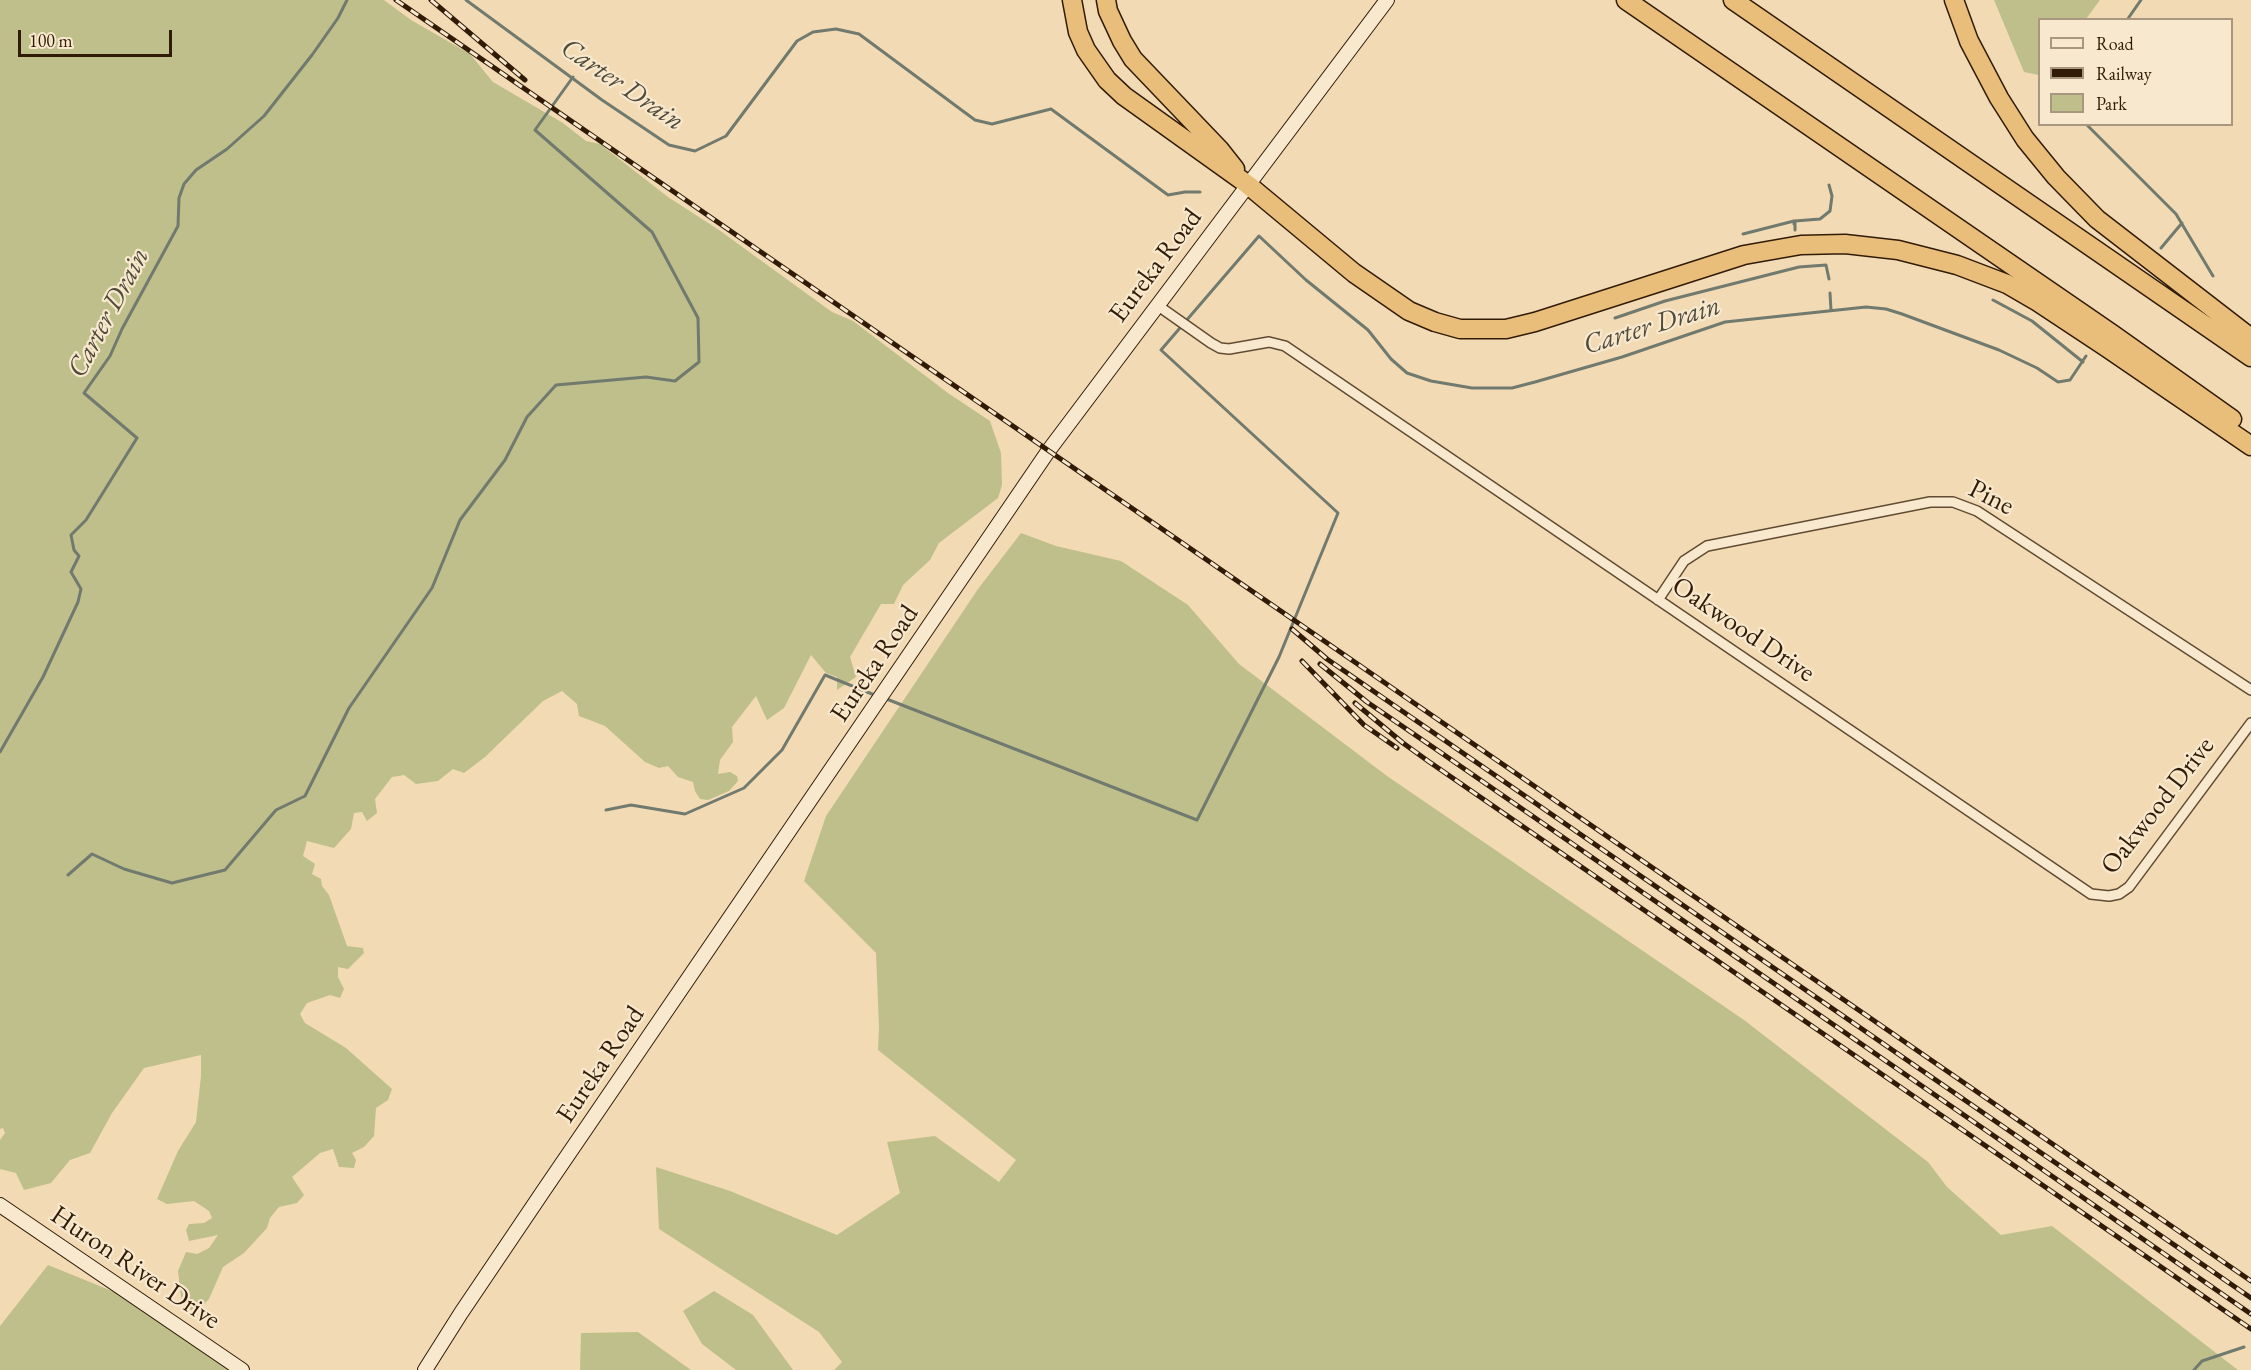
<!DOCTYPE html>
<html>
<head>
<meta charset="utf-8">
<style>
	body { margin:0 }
	#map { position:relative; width:2251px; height:1370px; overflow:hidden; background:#f2dbb4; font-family:"EB Garamond",serif }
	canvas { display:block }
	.legend { position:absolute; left:2038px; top:18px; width:195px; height:108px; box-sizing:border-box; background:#f7e8ce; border:2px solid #a8967e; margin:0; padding:8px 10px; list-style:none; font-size:18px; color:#311b06 }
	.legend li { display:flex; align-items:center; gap:12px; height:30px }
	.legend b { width:30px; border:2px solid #a8967e }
	.scale { position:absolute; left:18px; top:30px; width:154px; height:27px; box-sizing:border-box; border:3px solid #311b06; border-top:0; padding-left:8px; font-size:18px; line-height:21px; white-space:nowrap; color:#311b06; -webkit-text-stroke:4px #f7e8ce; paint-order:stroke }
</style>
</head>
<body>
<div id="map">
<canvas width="2251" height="1370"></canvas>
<ul class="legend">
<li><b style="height:8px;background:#f7e8ce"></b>Road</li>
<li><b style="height:8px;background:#311b06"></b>Railway</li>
<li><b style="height:16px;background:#bebf8a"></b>Park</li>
</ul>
<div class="scale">100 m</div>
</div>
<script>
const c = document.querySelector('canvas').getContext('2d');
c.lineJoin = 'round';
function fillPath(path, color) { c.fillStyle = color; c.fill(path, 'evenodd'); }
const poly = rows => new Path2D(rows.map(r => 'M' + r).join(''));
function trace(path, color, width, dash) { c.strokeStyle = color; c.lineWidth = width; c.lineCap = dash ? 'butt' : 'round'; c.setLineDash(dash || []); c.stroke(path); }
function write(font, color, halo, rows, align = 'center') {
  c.font = font + ' "EB Garamond",serif'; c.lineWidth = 4.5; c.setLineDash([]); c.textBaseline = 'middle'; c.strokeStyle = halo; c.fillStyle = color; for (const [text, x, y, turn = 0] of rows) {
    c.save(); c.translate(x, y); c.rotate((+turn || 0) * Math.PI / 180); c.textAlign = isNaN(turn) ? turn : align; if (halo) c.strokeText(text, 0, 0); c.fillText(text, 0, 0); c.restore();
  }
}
fillPath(poly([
	[0,0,384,0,411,20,470,54,493,82,563,123,586,141,600,144,668,197,719,230,832,312,853,321,948,393,990,421,1001,453,1002,485,998,498,939,543,930,560,903,585,894,604,881,604,850,657,856,677,837,690,837,677,826,673,811,655,784,708,767,720,756,696,732,727,733,742,720,760,718,774,730,772,737,776,738,781,729,791,708,800,700,799,695,791,693,782,678,777,668,766,659,768,645,762,605,726,579,716,577,704,562,691,543,701,485,757,464,773,453,769,438,781,416,784,404,775,392,777,375,799,377,813,367,821,362,812,354,813,351,829,334,848,307,841,303,856,315,864,312,874,321,879,322,886,329,895,347,946,363,948,364,953,348,969,338,967,338,977,344,989,340,998,330,995,307,1003,300,1014,305,1023,346,1048,392,1089,388,1100,376,1108,374,1136,364,1147,352,1153,356,1160,354,1168,339,1167,333,1149,320,1153,292,1177,304,1195,297,1203,279,1207,270,1218,267,1228,244,1253,223,1267,209,1299,196,1313,182,1304,178,1271,186,1252,197,1254,209,1248,218,1235,189,1241,186,1230,189,1224,204,1223,212,1218,209,1211,194,1201,167,1204,157,1199,178,1151,196,1122,201,1076,201,1055,144,1068,112,1113,90,1153,70,1160,51,1183,24,1190,16,1173,0,1169,0,1140,5,1133,3,1128,0,1129],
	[1994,0,2100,0,2086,19,2040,20,2039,75,2024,72],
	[1021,533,1056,546,1121,561,1188,605,1239,664,1387,776,1744,1020,1928,1162,1947,1187,2001,1235,2052,1226,2238,1370,834,1370,842,1362,819,1332,659,1229,656,1167,730,1191,837,1235,900,1193,887,1142,935,1136,999,1182,1016,1160,878,1050,879,1027,876,953,804,881,826,816,978,589],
	[48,1265,112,1291,126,1295,232,1370,0,1370,0,1326],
	[714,1291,753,1315,793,1370,736,1370,702,1344,683,1311],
	[638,1332,691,1370,580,1370,581,1333]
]), '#bebf8a');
trace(poly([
	[466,0,602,100,669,145,695,151,726,136,797,41,813,32,836,29,859,34,975,120,992,124,1051,109,1168,195,1185,192,1200,192],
	[2127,20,2141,0],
	[2086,124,2176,214,2213,276],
	[1795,230,1795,221,1820,219,1830,211,1832,196,1829,185],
	[1743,234,1794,221,1794,224],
	[2161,248,2182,223],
	[1830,293,1831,310],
	[1993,300,2032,321,2083,362],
	[1615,318,1665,301,1799,267,1826,265,1829,279],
	[884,698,1197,820,1279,657,1338,513,1161,350,1259,236,1306,280,1368,330,1391,359,1407,373,1431,381,1472,388,1512,388,1535,382,1622,357,1725,322,1866,307,1886,309,1902,314,1999,350,2037,368,2058,382,2070,380,2086,356],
	[0,752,43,677,78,602,81,589,71,572,79,556,74,550,71,535,86,520,137,438,84,393,110,356,122,329,178,226,179,198,184,184,196,170,227,149,264,116,312,55,338,18,347,0],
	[606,810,631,805,685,814,744,788,782,750,825,675,877,696],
	[68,875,92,854,124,869,172,883,225,870,276,810,305,796,349,708,432,588,460,520,505,460,527,417,556,385,646,377,675,381,699,362,698,318,652,232,535,130,573,77],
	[2194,1370,2202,1361,2244,1347]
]), '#717a6e', 3);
const street = poly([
	[1157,305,1211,343,1220,348,1229,349,1269,342,1285,346,2091,894,2109,896,2119,894,2129,887,2251,723],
	[1658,600,1684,561,1707,546,1930,502,1953,502,1977,511,2251,690]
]);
const secondary = poly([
	[0,1205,242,1370],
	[425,1370,461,1313,544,1190,1049,450,1387,0]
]);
const highway = poly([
	[1072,0,1078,32,1086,50,1107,80,1124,96,1247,184,1354,273,1409,311,1435,322,1460,329,1506,329,1535,322,1744,255,1801,245,1845,244,1898,250,1957,265,2007,284,2038,302,2106,347,2251,446],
	[1106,0,1108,11,1122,41,1133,59,1220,150,1235,169],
	[1626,0,2112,334,2232,419],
	[1733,0,2251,357],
	[1954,0,1969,41,1999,98,2025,139,2056,177,2097,219,2251,338]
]);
trace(street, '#614b32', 12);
trace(secondary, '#311b06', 16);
trace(highway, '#311b06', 21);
trace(street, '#f7e8ce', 9);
trace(secondary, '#f7e8ce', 14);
trace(highway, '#e9be7a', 18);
const rail = poly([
	[396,0,2251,1281],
	[431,0,525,80],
	[1292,629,1327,659,1379,695,2251,1298],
	[1302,661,1364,725,1397,748],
	[1320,664,1367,702,1440,752,2251,1314],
	[1355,703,1403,743,1428,761,2251,1329]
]);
trace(rail, '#311b06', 5);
trace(rail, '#f7e8ce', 3, [9]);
write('27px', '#311b06', '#f7e8ce', [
	["Eureka Road",1156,266,-53],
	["Pine",1991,498,27],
	["Oakwood Drive",1743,630,34],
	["Eureka Road",875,664,-56],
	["Oakwood Drive",2158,806,-52],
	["Eureka Road",601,1065,-56],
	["Huron River Drive",135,1268,34]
]);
write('italic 28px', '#514b3a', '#f7e8ce', [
	["Carter Drain",622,85,34],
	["Carter Drain",109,313,-62],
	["Carter Drain",1652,326,-17]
]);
</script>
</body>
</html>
